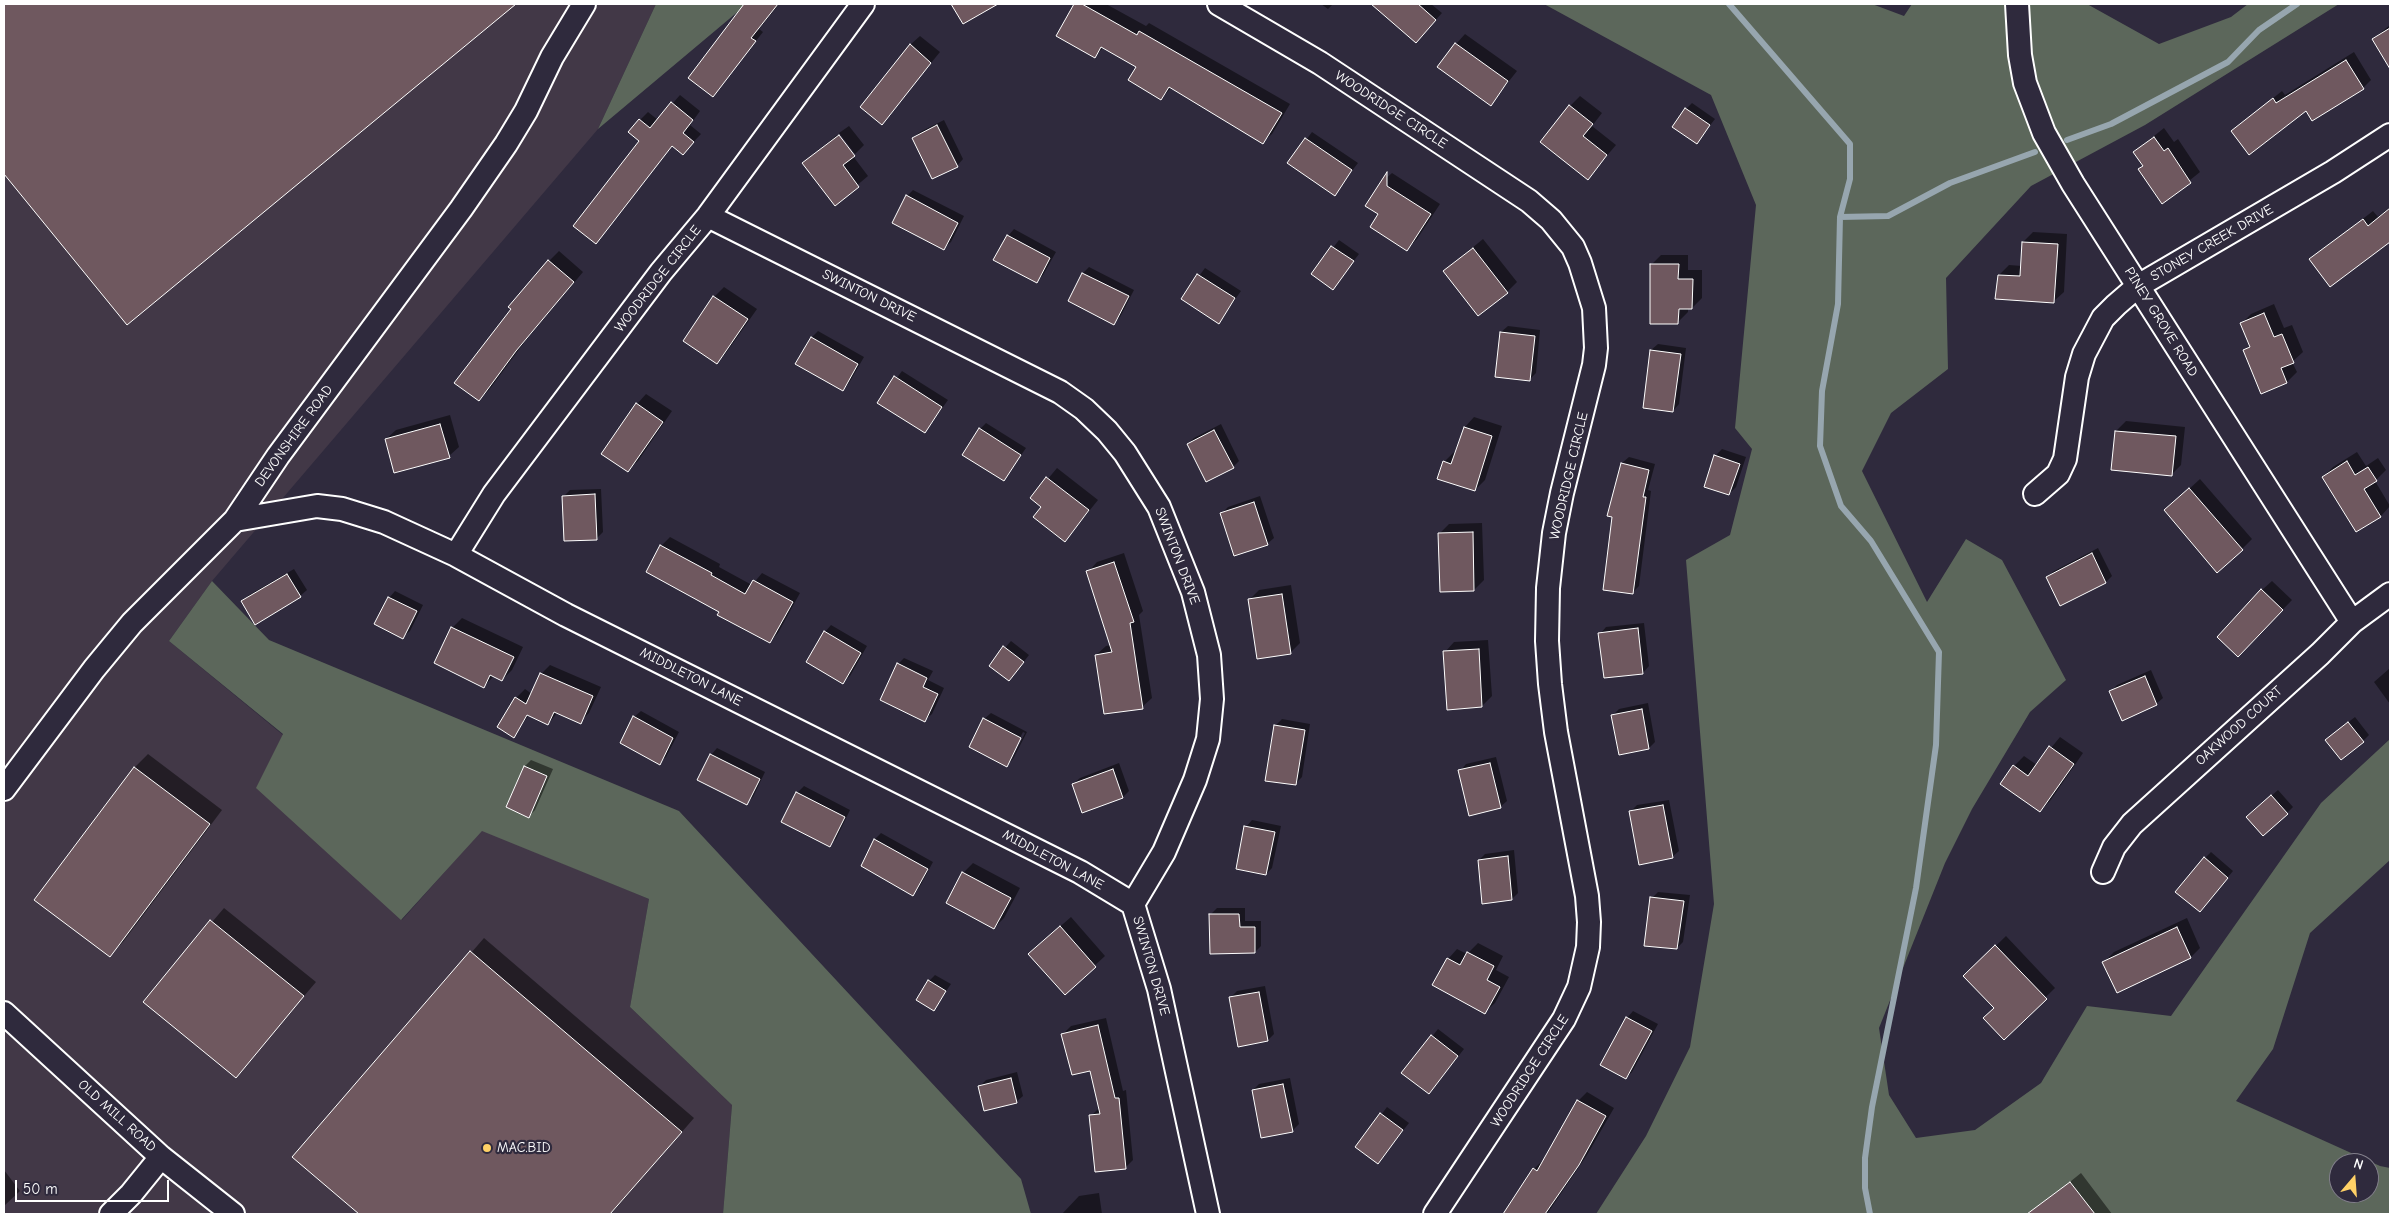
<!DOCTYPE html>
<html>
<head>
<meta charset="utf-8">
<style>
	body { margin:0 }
	#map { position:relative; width:2394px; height:1218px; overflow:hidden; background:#2f2a3d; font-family:"Comic Neue",sans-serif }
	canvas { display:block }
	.frame { position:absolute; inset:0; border:5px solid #fff; pointer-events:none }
	.north { position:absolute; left:2329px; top:1153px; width:50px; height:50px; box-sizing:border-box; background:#2f2a3d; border:1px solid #827f8b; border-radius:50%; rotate:18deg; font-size:14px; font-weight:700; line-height:20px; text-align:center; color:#fff }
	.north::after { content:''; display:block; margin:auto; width:18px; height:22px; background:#ffd166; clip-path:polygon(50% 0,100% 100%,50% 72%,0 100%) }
	.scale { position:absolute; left:15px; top:1180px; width:154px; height:22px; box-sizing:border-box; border:2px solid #fff; border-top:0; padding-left:6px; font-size:15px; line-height:18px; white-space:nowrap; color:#fff; -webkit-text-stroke:4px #2f2a3d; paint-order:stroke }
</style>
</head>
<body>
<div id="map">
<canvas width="2394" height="1218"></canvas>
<div class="frame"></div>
<div class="north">N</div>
<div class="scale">50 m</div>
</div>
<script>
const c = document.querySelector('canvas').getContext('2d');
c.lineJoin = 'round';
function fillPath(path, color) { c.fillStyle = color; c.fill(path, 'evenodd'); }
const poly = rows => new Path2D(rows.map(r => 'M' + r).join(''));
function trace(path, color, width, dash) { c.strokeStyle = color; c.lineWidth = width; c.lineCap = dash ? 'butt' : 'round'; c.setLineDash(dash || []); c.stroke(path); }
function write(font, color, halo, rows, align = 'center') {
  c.font = font + ' "Comic Neue",sans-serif'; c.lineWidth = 4.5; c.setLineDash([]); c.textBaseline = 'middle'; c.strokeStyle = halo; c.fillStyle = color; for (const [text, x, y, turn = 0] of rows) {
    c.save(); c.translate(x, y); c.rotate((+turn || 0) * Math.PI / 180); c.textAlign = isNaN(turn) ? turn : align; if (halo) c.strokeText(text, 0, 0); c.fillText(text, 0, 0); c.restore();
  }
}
fillPath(poly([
	[4,4,656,4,598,129,212,581,169,641,283,735,402,920,482,830,649,899,630,1007,732,1105,723,1214,4,1214]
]), '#423847');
fillPath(poly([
	[656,4,747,4,598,129],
	[1544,4,1872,4,1904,16,1912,4,2087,4,2159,44,2231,17,2248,4,2339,4,2145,125,2031,186,1946,278,1948,369,1891,413,1862,471,1927,602,1966,539,2002,560,2066,680,2030,712,1972,809,1945,863,1879,1028,1889,1095,1916,1138,1975,1130,2041,1083,2087,1006,2171,1016,2321,803,2390,739,2390,860,2310,933,2273,1049,2236,1101,2380,1166,2390,1168,2390,1214,1596,1214,1646,1136,1690,1047,1714,904,1686,560,1730,535,1752,449,1735,428,1756,205,1711,95],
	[2339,1163,2369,1163,2369,1193,2339,1193],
	[212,581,269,640,679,811,1021,1179,1031,1214,723,1214,732,1105,630,1007,649,899,482,831,401,920,256,788,283,734,169,641]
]), '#5c675b');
fillPath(poly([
	[4,4,514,4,127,323,4,172],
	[745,4,779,4,759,29,763,32,713,95,689,77],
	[1076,4,1106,4,1146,26,1149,23,1290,104,1272,134,1263,142,1172,87,1161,99,1138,66,1104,47,1095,56,1058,36],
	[1321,4,1333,4,1328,9],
	[1385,4,1431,4,1442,13,1422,35,1380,10],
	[2390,25,2390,67,2373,39],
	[1465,34,1517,71,1491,104,1456,44],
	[920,36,940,52,882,123,910,45],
	[2354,52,2371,80,2363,88,2306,109,2232,131,2282,91,2285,95],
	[680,95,700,111,690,125,701,134,683,153,673,145,596,242,641,141,640,120,648,112,658,120],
	[1580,96,1602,113,1592,126,1616,145,1588,178,1570,106],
	[1692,103,1715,119,1697,142,1686,109],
	[944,120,963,159,957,166,913,138,920,132],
	[849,126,864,145,855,154,839,133],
	[2164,128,2174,142,2178,139,2200,172,2163,202,2134,152],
	[1312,132,1358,163,1334,194,1289,163],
	[837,135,868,176,835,204,803,163],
	[1392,173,1440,204,1417,239,1407,249,1379,214,1382,182],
	[913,190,964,216,951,242,944,248,907,196],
	[2390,207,2390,240,2330,285,2311,259,2373,211,2378,217],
	[1014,229,1056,252,1043,275,1037,281,1008,236],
	[2033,232,2067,234,2064,292,2054,301,1999,275,2009,265,2022,266,2023,242],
	[1483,239,1517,282,1507,292,1444,271],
	[1339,240,1359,254,1333,288,1313,274],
	[559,251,583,272,526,340,489,390,479,400,549,261],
	[1661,255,1688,255,1688,270,1702,270,1702,298,1692,308,1688,308,1688,312,1678,322,1651,265],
	[1089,267,1134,290,1120,317,1114,323,1069,300,1083,273],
	[1205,268,1241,291,1219,322,1182,299],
	[724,287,757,309,726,353,717,363,684,341,714,297],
	[2274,304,2284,328,2292,325,2303,352,2292,362,2297,372,2287,382,2262,393,2244,351,2250,345,2241,324,2251,314],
	[1508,326,1540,330,1536,373,1529,380,1501,332],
	[818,331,864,357,849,383,843,389,812,337],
	[1658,344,1686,348,1679,404,1673,411,1651,350],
	[902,371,948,400,925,432,879,402],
	[646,394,672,411,638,461,628,470,637,404],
	[450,415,459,447,449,456,386,439,396,430],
	[1474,417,1502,426,1485,480,1475,490,1444,462,1454,452,1456,453,1465,427],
	[2126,421,2185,427,2181,465,2172,474,2116,431],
	[986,423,1026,448,1006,477,980,429],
	[1221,424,1239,461,1233,467,1188,444,1194,438],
	[1722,449,1746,457,1736,487,1729,494,1715,456],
	[2357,452,2366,466,2378,458,2386,470,2375,481,2390,506,2381,516,2357,531,2323,477,2333,467],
	[1629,457,1655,464,1648,490,1651,491,1639,586,1633,592,1622,463],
	[1057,468,1098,500,1065,541,1042,507,1032,498],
	[2200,479,2252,539,2242,549,2176,501],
	[601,489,603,532,596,539,564,496,570,490],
	[1260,496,1274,538,1267,544,1221,514,1228,507],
	[1482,523,1484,580,1474,590,1439,534,1449,524],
	[670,537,720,564,719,567,752,585,762,573,800,593,778,633,770,642,720,611,648,572,661,546],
	[2098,548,2112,576,2106,582,2061,605,2047,577,2054,571],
	[1124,553,1143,611,1139,615,1152,698,1142,707,1096,655,1106,646,1111,645,1088,572,1097,562],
	[294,569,307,590,300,596,242,602,249,595],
	[2272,581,2292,600,2248,646,2262,590],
	[1291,585,1300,643,1290,653,1249,600,1259,590],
	[395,591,423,605,410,631,403,637,389,598],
	[462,618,523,647,512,670,502,680,494,676,484,686,452,628],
	[1644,623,1649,666,1643,673,1600,634,1606,627],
	[831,625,867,646,850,676,843,682,825,632],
	[1488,640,1492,696,1482,706,1445,652,1454,642],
	[1011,641,1029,655,1015,673,990,665],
	[904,658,933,671,928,680,944,688,932,714,925,720,898,664],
	[550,665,601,687,589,713,580,722,558,712,548,724,529,715,513,736,499,727,516,698,525,689,532,694,541,674],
	[2390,668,2390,704,2374,682],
	[2151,670,2163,698,2156,704,2111,691,2117,685],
	[1648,703,1655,742,1649,748,1613,715,1619,709],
	[641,711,679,732,666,757,659,763,634,717],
	[991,713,1027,732,1013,759,1007,765,984,719],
	[1023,732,1025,733,1012,759,1009,759],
	[2355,717,2369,735,2363,741,2333,734],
	[1282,719,1310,724,1302,777,1295,784,1275,726],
	[2060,737,2083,753,2050,801,2040,811,2014,766,2024,756,2037,765],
	[717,748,765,772,753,797,746,804,711,755],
	[148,754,222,810,123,942,110,955,134,768],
	[1496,757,1507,801,1500,807,1460,771,1466,764],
	[531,760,553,769,535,810,529,816,508,807,525,766],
	[1119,763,1129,791,1123,797,1083,811,1073,784,1080,778],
	[804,786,850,810,836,839,829,845,797,793],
	[2278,790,2293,807,2287,813,2254,811],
	[1669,800,1679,851,1672,857,1630,812,1637,805],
	[1252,820,1281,826,1272,868,1266,874,1246,827],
	[881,833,933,862,919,888,913,894,863,865,875,839],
	[1514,850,1518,893,1512,899,1479,860,1485,854],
	[2211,852,2233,871,2206,904,2205,858],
	[973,863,1020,888,1004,918,994,928,963,873],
	[1658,892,1690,895,1683,942,1677,948,1652,898],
	[224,908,316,982,236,1076,145,1001],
	[1217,908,1245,908,1245,921,1261,921,1261,946,1255,952,1210,915],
	[1071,917,1105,956,1065,993,1040,944],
	[2187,918,2200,948,2191,957,2104,962,2114,952],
	[2006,936,2055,988,2004,1038,1996,1008,1965,976],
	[484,938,694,1118,611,1214,360,1214,294,1157],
	[1478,943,1503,956,1496,970,1509,977,1495,1003,1485,1012,1448,959,1457,949,1467,954],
	[935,975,951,984,934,1009,929,981],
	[1265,986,1274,1034,1268,1040,1230,998,1237,991],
	[1633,1011,1658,1024,1632,1072,1626,1078,1602,1065,1627,1018],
	[1106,1018,1123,1091,1126,1090,1133,1160,1125,1168,1091,1116,1100,1107,1091,1070,1063,1034,1071,1026],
	[1438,1029,1464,1049,1435,1086,1403,1073],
	[1017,1072,1023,1096,1016,1102,979,1087,986,1080],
	[1290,1078,1299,1124,1293,1130,1262,1137,1253,1090,1259,1084],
	[1587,1092,1614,1108,1587,1155,1547,1214,1505,1214,1534,1169,1542,1161,1544,1162,1578,1101],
	[1387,1107,1409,1123,1378,1162,1357,1147],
	[4,1170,20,1191,4,1206],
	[2081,1173,2112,1214,2046,1214,2040,1206],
	[1099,1193,1102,1214,1062,1214,1079,1196]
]), '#0007');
trace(poly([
	[1729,4,1850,144,1850,179,1840,217,1838,304,1822,391,1820,446,1841,506,1871,541,1939,652,1936,745,1916,888,1872,1107,1865,1158,1865,1188,1870,1214],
	[2067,140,2111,124,2228,62,2259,30,2297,4],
	[1840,217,1888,216,1950,183,2035,152]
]), '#97a6af', 6);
const building = poly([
	[4,4,516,4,127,325,4,174,4,4],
	[744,4,778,4,751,38,756,41,713,97,688,78,744,4],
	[951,4,998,4,963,24,951,4],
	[1074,4,1082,4,1137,35,1139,31,1282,113,1263,144,1169,87,1161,100,1128,80,1136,67,1101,47,1095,58,1056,36,1074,4],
	[1371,4,1418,4,1436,20,1416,43,1371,4],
	[2390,28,2390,69,2372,39,2390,28],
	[1455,43,1508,81,1491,106,1437,67,1455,43],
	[910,44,931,63,882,125,860,107,910,44],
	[2346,60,2364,89,2312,121,2306,111,2249,155,2231,131,2273,98,2276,103,2346,60],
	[671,102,693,120,683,133,694,142,683,155,672,146,596,244,573,226,639,141,628,132,639,119,650,128,671,102],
	[1569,105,1593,124,1583,136,1607,155,1588,180,1540,142,1569,105],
	[1685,108,1710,125,1697,144,1672,127,1685,108],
	[937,125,958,167,932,179,912,138,937,125],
	[839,135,855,156,843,165,859,187,835,206,802,163,839,135],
	[2154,137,2164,151,2168,148,2191,183,2162,204,2138,169,2143,166,2133,152,2154,137],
	[1305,138,1352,170,1335,196,1287,163,1305,138],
	[1387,172,1387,186,1431,214,1407,251,1370,227,1378,214,1365,206,1387,172],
	[906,195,958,223,944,250,892,223,906,195],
	[2390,208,2390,242,2330,287,2309,259,2363,219,2368,226,2390,208],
	[1007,235,1050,258,1037,283,993,260,1007,235],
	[2022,242,2058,244,2054,303,1995,299,1998,275,2020,276,2022,242],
	[1331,246,1354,261,1333,290,1311,274,1331,246],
	[1473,248,1508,293,1478,316,1443,271,1473,248],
	[548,260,574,282,516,351,479,401,454,383,511,309,508,307,548,260],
	[1650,264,1679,264,1678,279,1693,279,1692,309,1679,309,1678,324,1650,324,1650,264],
	[1082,273,1129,296,1114,325,1068,301,1082,273],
	[1197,274,1235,298,1219,324,1181,299,1197,274],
	[713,296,748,319,717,364,683,341,713,296],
	[2264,313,2274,337,2282,334,2294,363,2281,368,2287,383,2261,394,2243,350,2250,347,2240,323,2264,313],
	[1500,332,1535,336,1530,381,1495,377,1500,332],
	[811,337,858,364,843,391,795,364,811,337],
	[1650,350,1681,354,1673,412,1643,408,1650,350],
	[894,376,942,407,925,433,877,403,894,376],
	[636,403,663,422,628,472,601,454,636,403],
	[440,424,450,458,394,473,385,439,440,424],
	[1464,427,1492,436,1475,491,1437,479,1443,461,1451,464,1464,427],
	[979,428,1021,455,1004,481,962,455,979,428],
	[1214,430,1234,468,1206,482,1187,444,1214,430],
	[2115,431,2176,436,2172,476,2111,470,2115,431],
	[1714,455,1740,464,1729,495,1704,487,1714,455],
	[2347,461,2355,475,2368,467,2377,481,2364,489,2381,517,2356,532,2322,477,2347,461],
	[1621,463,1649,470,1643,497,1646,497,1633,594,1603,590,1612,517,1607,516,1621,463],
	[1046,477,1089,510,1065,542,1033,517,1041,507,1030,498,1046,477],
	[2189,488,2243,550,2217,573,2164,510,2189,488],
	[595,494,597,540,564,541,562,496,595,494],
	[1254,502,1268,545,1234,556,1220,513,1254,502],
	[1473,532,1474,591,1440,592,1438,533,1473,532],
	[660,545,712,573,711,575,745,594,753,580,793,602,770,643,717,615,719,612,646,572,660,545],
	[2092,553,2106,583,2060,606,2046,577,2092,553],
	[1114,562,1134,622,1130,623,1143,709,1104,714,1095,655,1112,652,1086,571,1114,562],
	[287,574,301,597,255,625,241,601,287,574],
	[2261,589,2283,610,2238,657,2217,637,2261,589],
	[1282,594,1291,654,1257,659,1248,599,1282,594],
	[388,597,417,611,403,639,374,624,388,597],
	[451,627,514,657,502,681,490,675,484,688,434,663,451,627],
	[1638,628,1643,674,1604,678,1598,633,1638,628],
	[824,631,861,653,843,684,806,662,824,631],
	[1003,646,1024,662,1009,681,989,666,1003,646],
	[1479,649,1482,707,1447,710,1443,651,1479,649],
	[897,663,927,678,923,687,938,694,925,722,880,700,897,663],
	[540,673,593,696,581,724,554,712,548,725,527,715,514,738,497,727,515,697,526,704,540,673],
	[2145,676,2157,705,2122,721,2109,691,2145,676],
	[1642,709,1649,749,1619,755,1611,715,1642,709],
	[633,716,673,738,660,765,620,743,633,716],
	[983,718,1021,738,1007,767,969,747,983,718],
	[2348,722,2364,742,2341,760,2325,740,2348,722],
	[1274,725,1305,730,1296,785,1265,781,1274,725],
	[2049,746,2074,764,2040,812,2000,784,2013,765,2028,776,2049,746],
	[710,754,760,779,747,805,697,780,710,754],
	[1490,763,1501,808,1469,816,1458,770,1490,763],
	[524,766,547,776,529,818,506,807,524,766],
	[134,767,210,824,110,957,34,900,134,767],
	[1113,769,1123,798,1082,813,1072,784,1113,769],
	[796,792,845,817,830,847,781,822,796,792],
	[2271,795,2288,814,2263,836,2246,817,2271,795],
	[1663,805,1673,858,1639,865,1629,811,1663,805],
	[1244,826,1275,832,1266,875,1236,869,1244,826],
	[874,839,928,869,913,896,861,866,874,839],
	[1508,856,1512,900,1482,904,1478,860,1508,856],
	[2204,857,2228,878,2200,912,2175,892,2204,857],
	[962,872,1011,898,994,929,946,903,962,872],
	[1650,897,1684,901,1677,949,1644,946,1650,897],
	[1209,914,1239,914,1240,927,1255,927,1255,953,1210,954,1209,914],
	[210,920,304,996,236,1078,143,1002,210,920],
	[1060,926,1096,967,1065,995,1028,954,1060,926],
	[2177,927,2191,958,2117,993,2102,962,2177,927],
	[1995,945,2047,999,2004,1040,1983,1018,1994,1008,1963,976,1995,945],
	[470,951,682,1132,610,1214,359,1214,292,1157,470,951],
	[1467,952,1494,966,1487,980,1500,987,1485,1014,1432,985,1447,958,1460,965,1467,952],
	[928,980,946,991,934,1011,916,1000,928,980],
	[1259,992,1268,1041,1238,1047,1229,997,1259,992],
	[1626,1017,1652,1031,1626,1079,1600,1065,1626,1017],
	[1098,1025,1115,1098,1119,1098,1126,1169,1095,1172,1089,1115,1100,1114,1090,1071,1072,1075,1061,1034,1098,1025],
	[1431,1035,1458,1056,1429,1094,1401,1073,1431,1035],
	[1011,1078,1017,1103,984,1111,978,1086,1011,1078],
	[1283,1084,1293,1132,1261,1138,1252,1090,1283,1084],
	[1577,1100,1606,1116,1579,1165,1545,1214,1503,1214,1533,1168,1537,1171,1577,1100],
	[1380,1113,1403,1130,1378,1164,1355,1147,1380,1113],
	[2070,1182,2095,1214,2027,1214,2070,1182]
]);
fillPath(building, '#6f585f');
trace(building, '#fff', 1);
const minor = poly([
	[1219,4,1320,63,1529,201,1551,220,1573,247,1580,263,1594,308,1596,348,1594,365,1562,493,1554,533,1548,588,1547,641,1550,684,1556,732,1587,896,1589,922,1588,947,1579,987,1564,1019,1435,1214],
	[2017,4,2020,55,2025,83,2044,133,2073,184,2352,622],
	[708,216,1060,392,1084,409,1107,431,1125,453,1159,507,1193,592,1209,655,1212,699,1208,739,1195,780,1164,852,1133,904,1159,989,1208,1214],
	[2035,494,2058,474,2065,459,2077,377,2084,354,2103,318,2116,305,2138,286,2333,172,2390,135],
	[235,520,317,506,342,509,384,522,456,555,566,615,1080,872,1133,904],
	[456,555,494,494,661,272,708,216,863,4],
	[4,789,94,669,132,623,235,520,278,456,461,209,506,144,526,111,552,57,584,4],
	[2103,872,2114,847,2132,824,2320,654,2352,622,2390,594],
	[4,1013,161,1157,233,1214],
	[111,1214,131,1194,161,1157]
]);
trace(minor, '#fff', 26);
trace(minor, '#2f2a3d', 22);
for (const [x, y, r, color] of [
	[487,1148,5,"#ffd166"]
]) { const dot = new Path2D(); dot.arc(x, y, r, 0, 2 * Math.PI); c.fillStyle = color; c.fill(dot); trace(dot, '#2f2a3d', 2); }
write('14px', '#fff', '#2f2a3d', [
	["WOODRIDGE CIRCLE",1391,110,33],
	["STONEY CREEK DRIVE",2212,243,-30],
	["WOODRIDGE CIRCLE",658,279,-52],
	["SWINTON DRIVE",869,296,26],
	["PINEY GROVE ROAD",2161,322,58],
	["DEVONSHIRE ROAD",294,436,-54],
	["WOODRIDGE CIRCLE",1569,476,-77],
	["SWINTON DRIVE",1177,556,69],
	["MIDDLETON LANE",691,677,27],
	["OAKWOOD COURT",2239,726,-42],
	["MIDDLETON LANE",1053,860,28],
	["SWINTON DRIVE",1151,966,74],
	["WOODRIDGE CIRCLE",1530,1071,-57],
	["OLD MILL ROAD",117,1116,42]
]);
write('14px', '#fff', '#2f2a3d', [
	["MAC.BID",497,1148]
], 'left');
</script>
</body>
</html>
